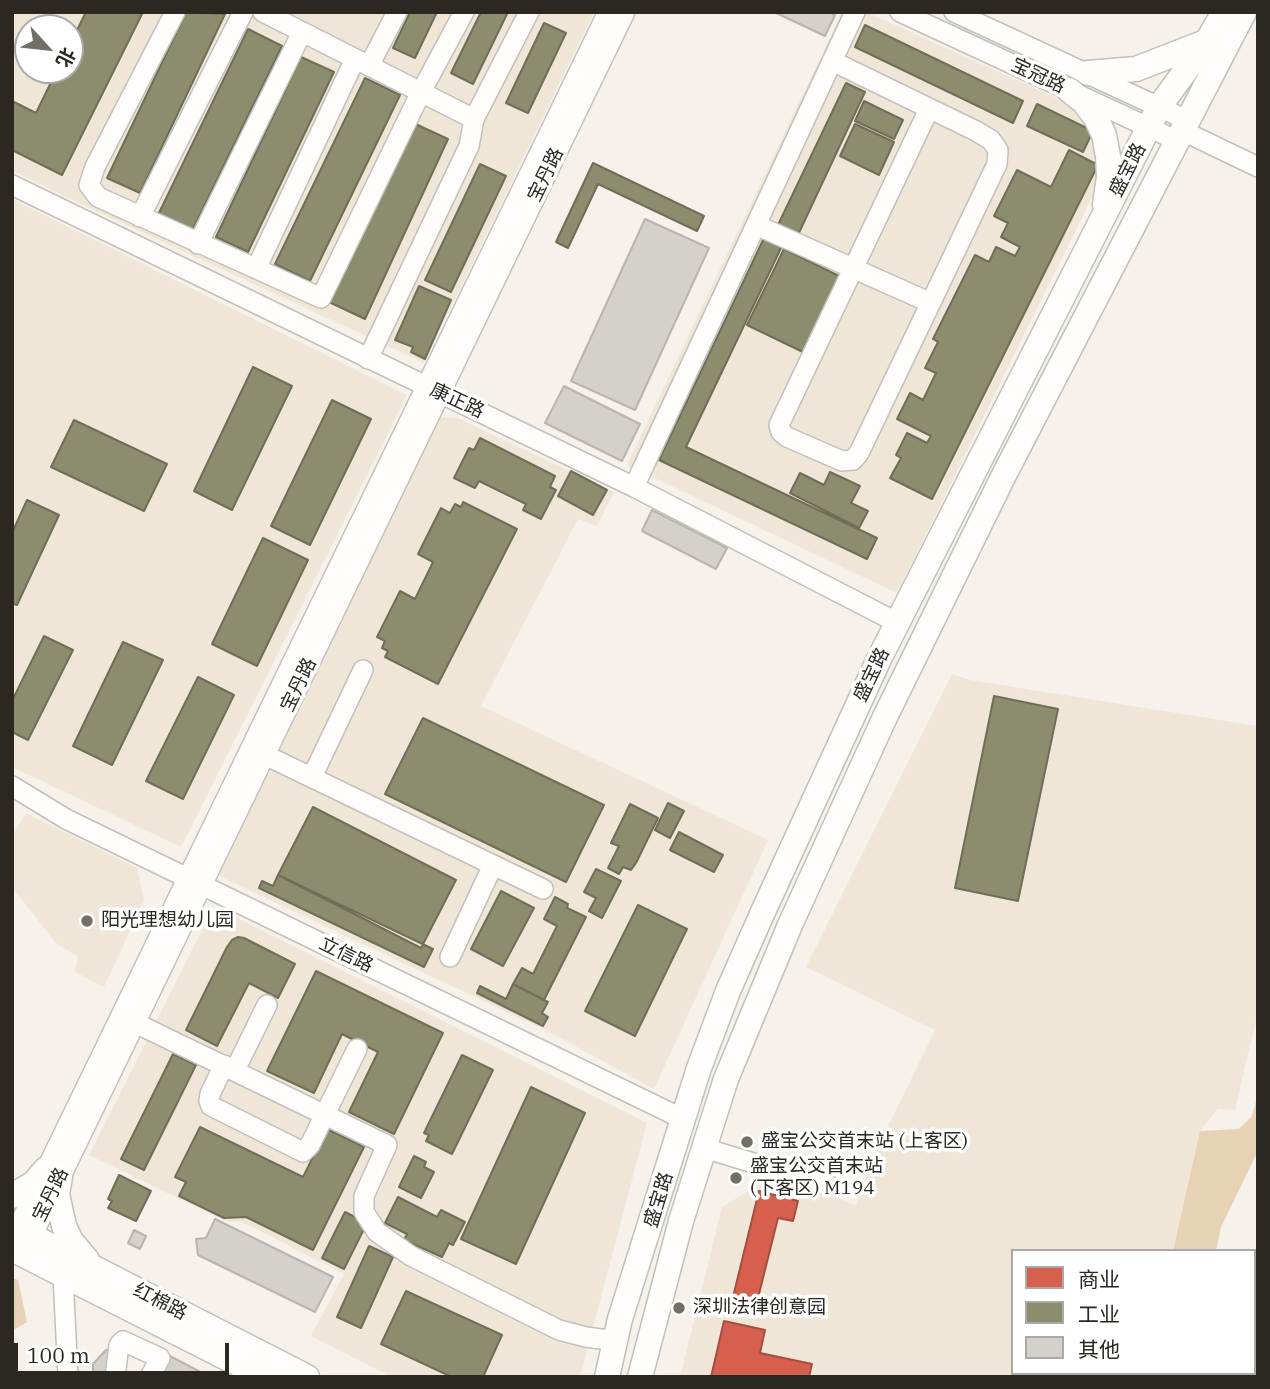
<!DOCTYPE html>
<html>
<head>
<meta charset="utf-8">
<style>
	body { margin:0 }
	#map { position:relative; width:1270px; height:1389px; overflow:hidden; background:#f6f1ea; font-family:"IBM Plex Serif","Noto Sans SC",serif }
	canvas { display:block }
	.frame { position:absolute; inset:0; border:14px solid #2b2822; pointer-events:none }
	.legend { position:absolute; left:1011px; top:1249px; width:245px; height:126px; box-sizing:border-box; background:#fff; border:2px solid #aaa9a7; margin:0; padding:9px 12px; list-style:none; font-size:21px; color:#2b2822 }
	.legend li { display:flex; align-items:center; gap:14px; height:35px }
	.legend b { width:35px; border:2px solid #aaa9a7 }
	.north { position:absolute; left:14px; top:14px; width:70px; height:70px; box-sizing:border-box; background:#fff; border:2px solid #aaa9a7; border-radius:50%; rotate:117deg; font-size:19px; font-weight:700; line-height:28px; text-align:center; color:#2b2822 }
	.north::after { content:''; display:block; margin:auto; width:24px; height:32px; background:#726e68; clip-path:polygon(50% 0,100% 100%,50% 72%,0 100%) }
	.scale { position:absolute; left:14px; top:1343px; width:215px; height:32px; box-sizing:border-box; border:4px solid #2b2822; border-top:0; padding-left:9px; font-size:21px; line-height:24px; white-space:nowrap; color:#2b2822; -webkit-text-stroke:5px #fff; paint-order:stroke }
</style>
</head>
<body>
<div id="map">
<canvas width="1270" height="1389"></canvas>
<div class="frame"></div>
<ul class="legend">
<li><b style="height:19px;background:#d6604d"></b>商业</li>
<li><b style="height:19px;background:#8c8c6e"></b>工业</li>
<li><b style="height:19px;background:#d4d0ca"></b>其他</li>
</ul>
<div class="north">北</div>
<div class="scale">100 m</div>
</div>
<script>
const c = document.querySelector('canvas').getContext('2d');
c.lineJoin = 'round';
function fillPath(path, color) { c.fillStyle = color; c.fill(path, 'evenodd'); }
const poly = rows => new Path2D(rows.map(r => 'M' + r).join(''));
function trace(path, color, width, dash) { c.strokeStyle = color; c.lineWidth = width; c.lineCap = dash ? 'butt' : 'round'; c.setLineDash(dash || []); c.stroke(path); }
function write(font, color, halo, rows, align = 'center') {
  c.font = font + ' "IBM Plex Serif","Noto Sans SC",serif'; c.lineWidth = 7; c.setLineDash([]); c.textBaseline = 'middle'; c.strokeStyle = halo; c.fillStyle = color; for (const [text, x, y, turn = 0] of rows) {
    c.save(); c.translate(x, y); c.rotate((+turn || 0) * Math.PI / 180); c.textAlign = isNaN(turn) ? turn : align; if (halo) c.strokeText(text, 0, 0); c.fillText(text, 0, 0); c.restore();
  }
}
fillPath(poly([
	[12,12,594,12,424,363,68,198,12,170],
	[28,28,70,28,70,70,28,70],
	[842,12,866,12,1072,105,1092,124,1100,173,1093,195,897,593,627,465],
	[12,199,407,395,181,847,12,767],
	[439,417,458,418,614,492,597,526,578,519,481,706,768,840,654,1089,551,1033,219,876],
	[952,674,970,680,1258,726,1258,1012,1235,1110,1218,1109,1200,1131,1173,1251,1013,1251,1013,1373,1086,1373,1083,1377,680,1377,722,1207,767,1180,815,1188,856,1206,871,1162,935,1030,806,967],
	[26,813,137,868,144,900,104,987,75,972,78,957,56,943,12,887,12,836],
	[233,916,647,1123,580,1377,392,1377,311,1336,344,1274,242,1222,225,1221,89,1155,202,930]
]), '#f0e6d8');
fillPath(poly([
	[1258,1094,1258,1151,1221,1227,1216,1251,1173,1251,1200,1131,1239,1129,1252,1116],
	[12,1278,18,1280,27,1322,12,1331],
	[1258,1332,1258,1377,1077,1377,1079,1373,1254,1373,1254,1335]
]), '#e7d2b5');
const shops = poly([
	[759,1191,798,1201,793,1221,778,1218,756,1306,732,1301,759,1191],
	[724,1321,765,1330,760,1353,812,1364,809,1377,711,1377,724,1321]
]);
fillPath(shops, '#d6604d');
trace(shops, '#a34f40', 2);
const industry = poly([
	[86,12,143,12,62,175,12,150,12,101,36,113,57,70,70,70,70,44,86,12],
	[186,12,225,14,140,193,107,178,186,12],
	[410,12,437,12,415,58,393,48,410,12],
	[481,12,508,12,473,84,451,73,481,12],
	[544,23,566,33,528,113,506,103,544,23],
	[865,25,1023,101,1013,123,855,47,865,25],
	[248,29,282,46,192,231,158,215,248,29],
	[301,57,334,72,248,252,216,237,301,57],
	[365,78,400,95,310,281,275,264,365,78],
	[846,83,865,92,797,237,777,227,846,83],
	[864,101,903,120,894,139,855,121,864,101],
	[1037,104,1093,131,1083,152,1027,126,1037,104],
	[411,122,448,139,365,319,329,302,411,122],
	[855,124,894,142,879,175,840,156,855,124],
	[1069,150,1098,165,932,499,890,478,901,458,896,455,907,433,927,443,931,436,897,419,910,393,923,400,936,373,925,368,938,342,933,339,975,255,989,262,996,247,1015,256,1020,247,1001,237,1008,223,994,216,1017,170,1051,187,1069,150],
	[593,163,704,216,697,231,598,184,568,248,556,242,593,163],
	[480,164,506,176,451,292,425,280,480,164],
	[764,238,782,246,686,447,877,538,867,559,659,460,764,238],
	[784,249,843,278,807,354,747,325,784,249],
	[419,286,451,300,425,359,411,352,413,347,395,340,419,286],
	[253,367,292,386,232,510,194,491,253,367],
	[332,400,371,419,310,545,271,526,332,400],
	[74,420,167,464,144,511,51,467,74,420],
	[480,438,555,476,550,487,556,490,541,519,523,510,526,504,479,481,475,488,454,478,469,448,474,450,480,438],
	[571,471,607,490,593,515,558,496,571,471],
	[830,472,860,486,851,503,868,511,859,528,790,493,800,473,824,485,830,472],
	[27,500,59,515,17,605,12,603,12,533,27,500],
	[463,502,517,529,438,684,385,657,388,651,382,648,385,641,377,637,400,591,415,599,433,562,418,554,441,508,450,513,455,504,461,507,463,502],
	[263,538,308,560,257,666,212,644,263,538],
	[44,636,73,650,28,740,12,732,12,701,44,636],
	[123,642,163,660,112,765,73,746,123,642],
	[198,677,234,695,183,799,146,781,198,677],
	[994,696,1058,709,1018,901,955,888,994,696],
	[423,718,604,805,566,882,385,794,423,718],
	[668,803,684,811,670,838,655,830,668,803],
	[630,804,658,818,636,863,631,870,623,867,619,874,608,868,619,846,611,843,630,804],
	[313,807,456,880,421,948,278,875,313,807],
	[679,832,723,855,714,872,670,850,679,832],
	[596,869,621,881,602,918,589,911,596,898,584,892,596,869],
	[278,875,433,949,424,967,259,888,262,881,273,886,278,875],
	[501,891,534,908,503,966,471,949,501,891],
	[555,897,568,904,567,908,586,917,544,1000,513,984,522,968,533,974,557,926,544,919,555,897],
	[638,905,687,929,635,1036,585,1011,638,905],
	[238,937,244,938,295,964,278,998,249,983,217,1046,186,1030,227,947,232,940,238,937],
	[316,971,443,1033,394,1134,349,1112,378,1052,342,1034,314,1093,267,1071,316,971],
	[513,984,548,1002,542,1013,548,1017,543,1026,477,993,480,986,506,999,513,984],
	[173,1054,196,1065,144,1170,121,1159,173,1054],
	[462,1055,493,1070,452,1154,426,1141,429,1135,424,1133,462,1055],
	[531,1087,585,1113,516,1264,461,1239,531,1087],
	[200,1127,303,1177,327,1129,364,1147,313,1250,246,1217,224,1218,179,1196,186,1182,175,1177,200,1127],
	[414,1156,426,1162,424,1167,434,1172,421,1198,399,1187,414,1156],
	[119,1175,151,1191,136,1221,108,1208,112,1201,108,1199,119,1175],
	[398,1197,437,1217,441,1210,465,1222,453,1245,449,1243,442,1257,404,1240,407,1234,385,1223,398,1197],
	[345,1212,367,1223,344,1269,322,1258,345,1212],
	[369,1246,393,1257,361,1328,337,1317,369,1246],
	[406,1291,502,1335,483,1377,452,1377,381,1344,406,1291]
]);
fillPath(industry, '#8c8c6e');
trace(industry, '#6f6e57', 2);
const building = poly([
	[774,12,829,12,835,15,825,36,774,12],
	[645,219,709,248,635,410,571,381,645,219],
	[564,386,640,424,622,461,545,423,564,386],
	[652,510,727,548,716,569,642,531,652,510],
	[215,1219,333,1277,315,1312,198,1255,196,1239,206,1238,215,1219],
	[134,1230,146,1236,140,1249,128,1243,134,1230],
	[114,1349,112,1377,93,1377,93,1364,106,1350,114,1349],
	[170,1356,210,1377,159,1377,170,1356]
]);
fillPath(building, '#d4d0ca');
trace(building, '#b8b4ae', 2);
const minor = poly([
	[175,12,95,167,89,185,98,197,321,298,421,92,464,12],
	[263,12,474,119,529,12],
	[900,12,1176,140],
	[954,12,1187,120],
	[832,61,976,131,991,140,998,150,997,164,859,453,853,460,842,461,787,437,781,432,779,425,929,109],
	[369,66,397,12],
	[1181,130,1258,167],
	[12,185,634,487,898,623],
	[140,217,243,12],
	[756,225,931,303],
	[198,244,302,32],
	[256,269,355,59],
	[368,359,469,146,474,119],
	[634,487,855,12],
	[265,755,543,889],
	[312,777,363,670],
	[12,786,66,819,683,1119],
	[450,957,493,865],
	[125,1018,387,1145,364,1196,364,1212,377,1232,411,1256,559,1330,586,1337,616,1341],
	[224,1065,210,1094,209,1101,211,1106,303,1152,310,1145,357,1049],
	[235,1070,267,1005],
	[704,1148,829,1186],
	[16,1240,17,1228,26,1211,608,12],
	[21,1245,32,1236,625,12],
	[63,1275,68,1377],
	[115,1377,119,1345,123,1341,160,1358,150,1377]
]);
const major = poly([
	[1088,73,1136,69,1208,41],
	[1069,90,1084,102,1096,118,1104,135,1108,156,1109,177,1105,205],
	[60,1177,57,1194,64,1226,71,1241,87,1260],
	[12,1196,34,1183,45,1170],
	[12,1226,307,1377],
	[12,1249,264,1377],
	[607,1377,620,1319,699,1068,728,991,762,914,879,659,1159,107,1208,40,1224,12],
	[640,1377,681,1221,726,1079,790,925,885,717,1004,475,1244,12]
]);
trace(minor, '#c3bfb9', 22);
trace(major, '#c3bfb9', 27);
trace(minor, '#fefdfc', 19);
trace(major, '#fefdfc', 24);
trace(poly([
	[1257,1377,1258,1375]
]), '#c7c6c4', 4.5, [3.5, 7]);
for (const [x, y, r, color] of [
	[87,921,7,"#726e68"],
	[747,1142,7,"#726e68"],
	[736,1178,7,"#726e68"],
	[679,1308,7,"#726e68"]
]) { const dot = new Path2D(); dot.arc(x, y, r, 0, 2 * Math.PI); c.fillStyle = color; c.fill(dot); trace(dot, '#fff', 2.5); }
write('19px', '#2b2822', '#fff', [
	["宝冠路",1038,76,25],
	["盛宝路",1128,170,-63],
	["宝丹路",546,175,-64],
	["康正路",457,401,25],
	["盛宝路",872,675,-64],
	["宝丹路",299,685,-64],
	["立信路",346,955,26],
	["宝丹路",51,1195,-64],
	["盛宝路",659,1200,-73],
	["红棉路",160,1302,27]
]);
write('19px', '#2b2822', '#fff', [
	["阳光理想幼儿园",101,921],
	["盛宝公交首末站 (上客区)",761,1142],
	["盛宝公交首末站",750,1167],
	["(下客区) M194",750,1189],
	["深圳法律创意园",693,1308]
], 'left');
</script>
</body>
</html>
